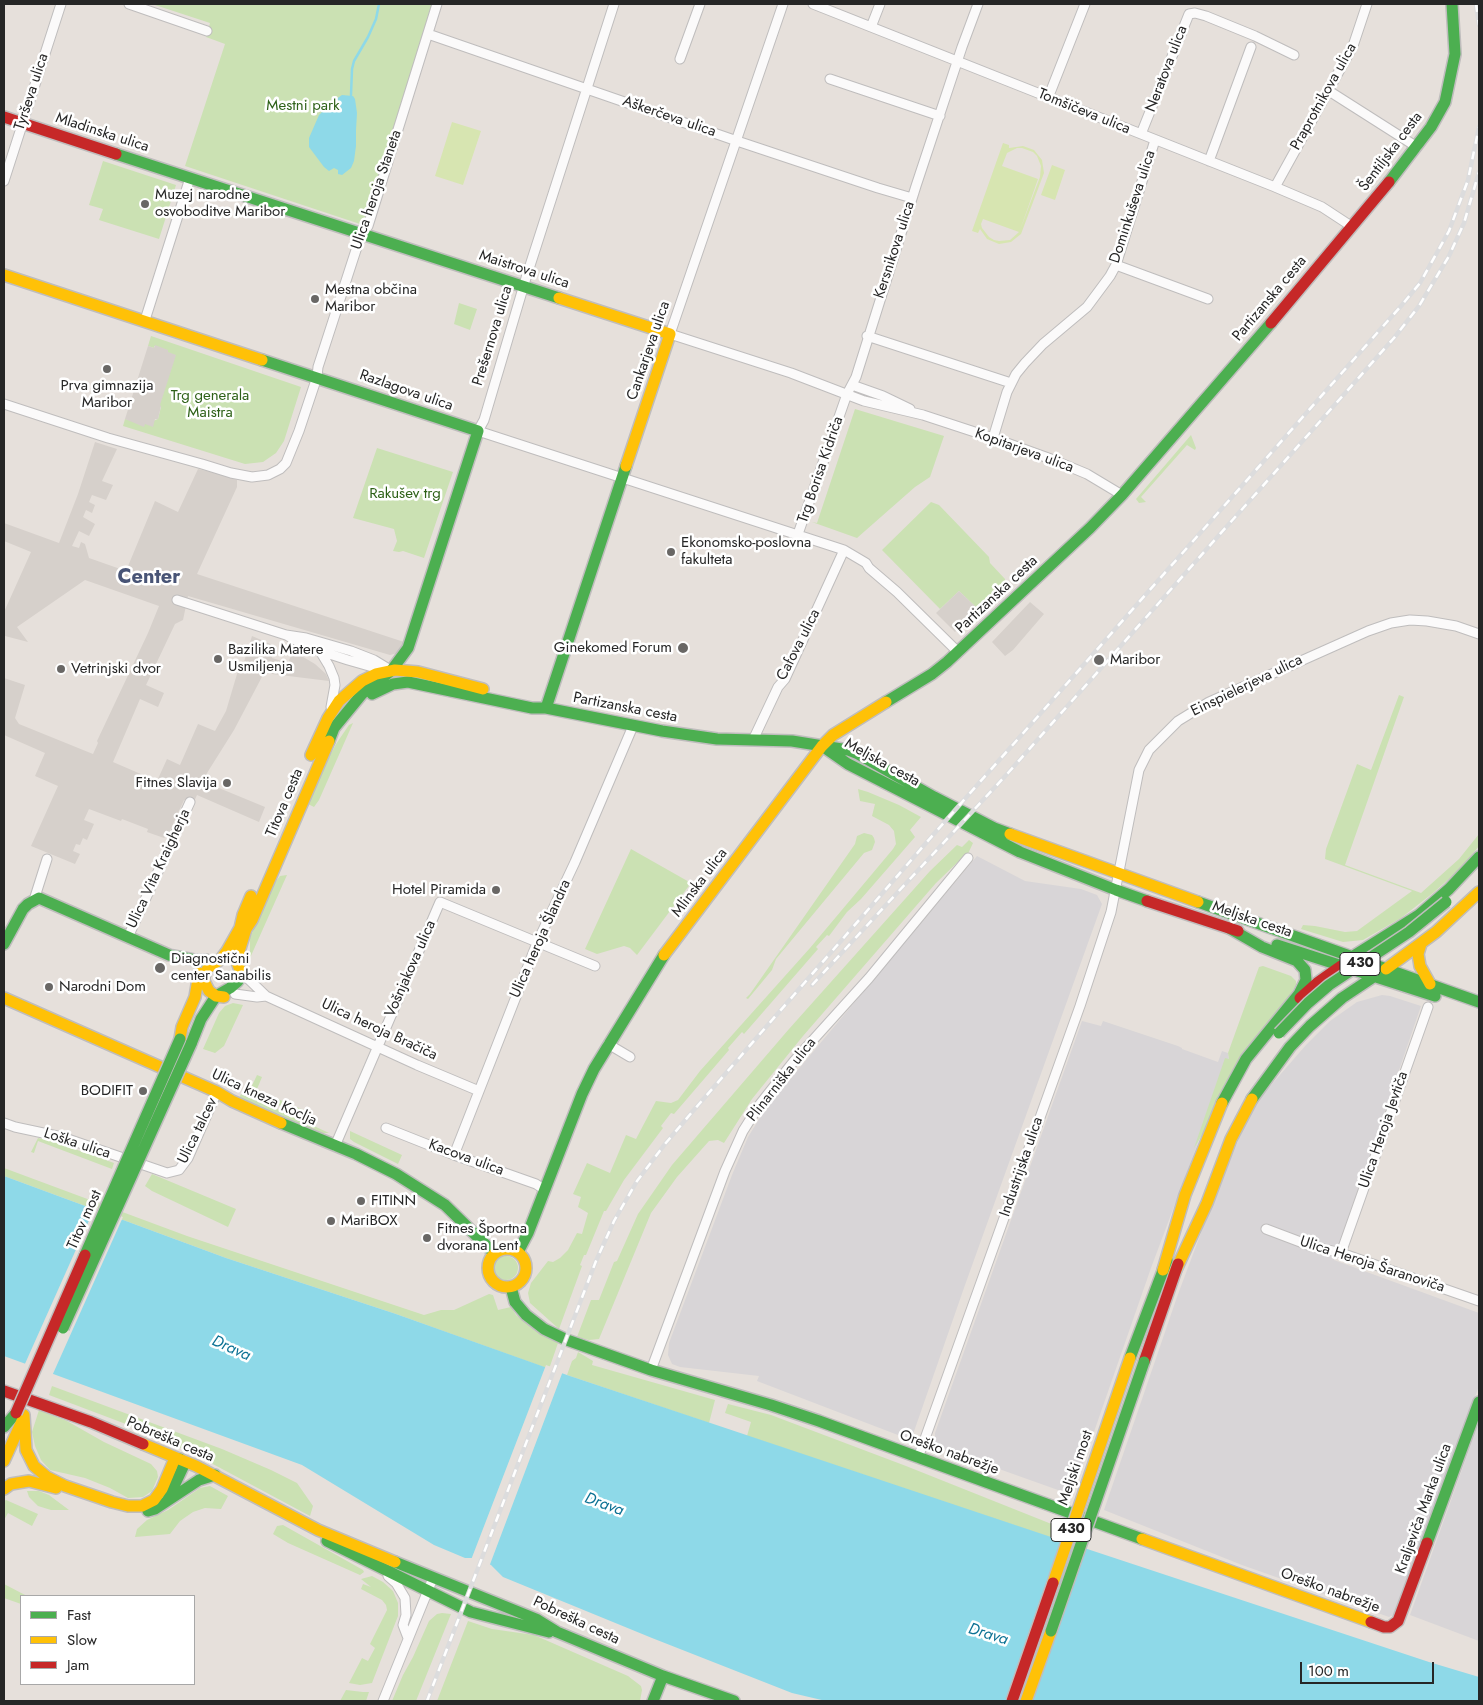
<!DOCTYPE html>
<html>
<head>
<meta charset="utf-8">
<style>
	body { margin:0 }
	#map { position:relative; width:1483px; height:1705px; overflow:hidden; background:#e6e0db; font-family:Jost,sans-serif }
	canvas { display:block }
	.frame { position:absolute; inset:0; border:5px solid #262626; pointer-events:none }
	.legend { position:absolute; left:20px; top:1595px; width:175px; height:90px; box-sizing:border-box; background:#fff; border:1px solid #a8a8a8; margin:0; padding:6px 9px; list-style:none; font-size:15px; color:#262626 }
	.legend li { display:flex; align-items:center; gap:10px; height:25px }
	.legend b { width:25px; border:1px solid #a8a8a8 }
	.scale { position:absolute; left:1300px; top:1662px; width:134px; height:22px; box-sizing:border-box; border:2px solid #262626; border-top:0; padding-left:6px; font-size:15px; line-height:18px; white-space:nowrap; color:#262626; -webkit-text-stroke:4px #fff; paint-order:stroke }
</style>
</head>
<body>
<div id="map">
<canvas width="1483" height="1705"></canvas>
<div class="frame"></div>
<ul class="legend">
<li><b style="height:6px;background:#4caf50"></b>Fast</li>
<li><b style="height:6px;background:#ffc107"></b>Slow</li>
<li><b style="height:6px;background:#c62828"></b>Jam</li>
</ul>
<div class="scale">100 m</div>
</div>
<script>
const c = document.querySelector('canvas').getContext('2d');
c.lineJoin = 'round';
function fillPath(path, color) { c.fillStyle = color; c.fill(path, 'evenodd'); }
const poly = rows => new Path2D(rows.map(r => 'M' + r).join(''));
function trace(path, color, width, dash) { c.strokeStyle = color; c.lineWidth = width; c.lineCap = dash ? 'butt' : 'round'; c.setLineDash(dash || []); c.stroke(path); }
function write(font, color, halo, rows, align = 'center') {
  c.font = font + ' Jost,sans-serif'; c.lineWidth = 5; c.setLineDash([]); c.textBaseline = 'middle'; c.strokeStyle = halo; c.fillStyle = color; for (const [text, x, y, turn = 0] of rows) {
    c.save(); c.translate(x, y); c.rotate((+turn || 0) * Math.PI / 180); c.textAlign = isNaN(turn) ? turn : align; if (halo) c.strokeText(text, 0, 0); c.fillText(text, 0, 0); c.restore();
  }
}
fillPath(poly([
	[977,856,1025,881,1081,889,1097,895,1102,904,965,1285,911,1440,757,1381,759,1376,680,1367,672,1364,668,1355,669,1343,732,1175,748,1137,766,1108],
	[1382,995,1390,996,1421,1006,1334,1260,1479,1313,1479,1386,1396,1614,1389,1617,1242,1565,1104,1510,1177,1297,1208,1214,1252,1107,1306,1045,1330,1021,1357,1002],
	[1082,1021,1101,1026,1103,1021,1178,1046,1182,1048,1182,1049,1218,1062,1222,1051,1228,1053,1229,1060,1151,1268,1072,1495,943,1449,935,1443,935,1433],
	[1479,1422,1479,1641,1410,1615]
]), '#d8d5d7');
fillPath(poly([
	[152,4,434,4,363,225,185,166,225,44,206,37,210,23],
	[103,161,176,185,159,239,99,220,103,209,89,205],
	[459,303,477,309,470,330,454,324],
	[151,336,301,387,284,441,276,453,263,462,245,464,123,426,125,419,145,424,158,419,161,407,159,406,168,352,154,346,154,348,148,346],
	[855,409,944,436,930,477,915,487,857,538,812,522,817,523],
	[1191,435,1196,448,1195,450,1187,445,1141,497,1146,502,1139,503,1136,499],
	[377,448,453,472,424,558,403,551,399,552,393,551,397,541,394,529,353,518],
	[931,502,939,505,989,557,990,563,1005,579,1005,585,991,601,978,609,959,591,940,609,882,550],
	[1399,695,1404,697,1345,865,1421,893,1459,859,1479,834,1479,846,1459,870,1433,893,1401,918,1363,940,1343,942,1301,929,1303,925,1315,926,1345,932,1357,931,1412,891,1325,859,1326,849,1357,764,1371,770],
	[353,723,319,800,314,807,308,804,318,778,336,744,349,725],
	[858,789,868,792,899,805,921,817,910,830,915,837,861,899,847,912,829,936,827,935,816,947,818,949,744,1034,742,1032,728,1048,729,1050,674,1114,671,1113,661,1126,663,1128,624,1180,606,1211,604,1211,586,1255,584,1255,580,1265,582,1266,559,1329,530,1303,528,1293,531,1283,548,1261,553,1262,560,1258,568,1250,577,1233,582,1234,588,1213,578,1207,581,1197,573,1194,587,1163,610,1173,626,1135,636,1139,656,1101,671,1103,678,1100,700,1071,810,948,893,849,896,844,894,831,889,825,872,816,875,804,860,801],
	[864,833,872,835,874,838,875,842,872,850,864,853,776,959,772,970,748,999,746,998,750,994,855,844,857,836],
	[969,840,973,843,966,858,963,857,936,883,803,1036,752,1099,724,1143,718,1140,709,1141,677,1177,651,1213,599,1339,589,1340,577,1337,591,1300,599,1300,614,1262,617,1261,638,1214,672,1165,789,1029,930,871,957,845,962,847],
	[631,849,691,883,637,955,630,948,624,946,597,954,585,949],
	[287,875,250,958,250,938,272,886,280,876],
	[1263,966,1291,976,1296,981,1296,985,1194,1148,1225,1058,1229,1059,1228,1053,1259,967],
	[233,1003,243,1005,224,1046,215,1053,203,1049,219,1013,225,1006],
	[257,1075,262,1077,257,1089,269,1095,264,1099,249,1092],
	[241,1094,260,1101,329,1133,319,1133,239,1098],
	[271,1096,306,1111,309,1114,307,1118,267,1100],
	[350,1131,402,1155,398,1164,354,1142,350,1139],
	[38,1138,49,1140,114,1163,112,1169,38,1141,34,1153,31,1152],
	[4,1168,187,1236,424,1315,441,1310,454,1310,489,1294,493,1295,498,1310,511,1307,516,1315,534,1330,558,1343,549,1369,396,1314,226,1258,4,1176],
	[152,1174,236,1209,228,1227,152,1191,145,1186],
	'494 1268a12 12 0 1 1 24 0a12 12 0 1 1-24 0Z',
	[578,1352,593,1361,592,1365,715,1400,709,1423,567,1375,572,1361,576,1358],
	[52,1386,222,1449,271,1470,297,1483,313,1506,310,1516,196,1455,147,1432,49,1395],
	[728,1404,771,1415,906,1466,1059,1527,1055,1539,747,1436,751,1422,725,1413],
	[39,1410,67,1421,104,1442,151,1464,157,1471,158,1477,152,1491,143,1497,128,1498,110,1488,85,1478,50,1470,41,1460,35,1446,32,1432],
	[210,1486,228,1496,221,1509,205,1508,193,1512,180,1521,170,1534,135,1537,137,1529,147,1520,168,1510,200,1488],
	[27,1491,39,1491,49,1495,69,1510,51,1510,38,1506,29,1497],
	[6,1500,38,1514,32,1526,8,1513,4,1520,4,1501],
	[283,1525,363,1570,364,1572,360,1575,288,1543,273,1534,277,1526],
	[372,1576,383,1582,393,1591,398,1603,398,1616,372,1683,360,1685,349,1683,362,1658,368,1661,375,1648,370,1644,387,1610,386,1605,382,1600,361,1589,363,1584,371,1587,361,1579],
	[4,1584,27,1596,21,1596,21,1604,4,1598],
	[442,1613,451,1614,416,1701,392,1701,403,1675,413,1657,429,1621,437,1614],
	[468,1621,492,1629,534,1635,628,1676,641,1686,642,1690,640,1701,437,1701],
	[346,1690,363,1692,369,1692,366,1701,340,1701]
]), '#cbe1b3');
fillPath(poly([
	[452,122,481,131,463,185,435,176],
	[1003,143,1009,145,1009,148,1023,146,1034,150,1042,160,1044,173,1021,234,1011,242,999,244,987,239,980,229,978,233,972,231],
	[1017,148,1022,148,1033,152,1037,156,1041,166,1040,177,1020,230,1038,179,1002,166,1007,153],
	[983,219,1019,232,1010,240,999,241,994,240,989,237,982,228,981,224],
	[1052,165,1065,170,1055,200,1041,195]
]), '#d7e5b1');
fillPath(poly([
	[155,345,168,350,168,352,176,355,160,405,161,406,158,419,155,419,153,427,145,424,144,427,125,419,148,346,154,348],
	[95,442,117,449,102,481,113,485,106,500,92,495,89,502,95,505,92,513,86,510,83,517,95,524,89,536,79,531,72,546,79,548,81,542,85,544,89,558,126,571,155,501,178,512,198,469,216,473,237,480,237,487,197,574,404,642,398,653,390,655,188,596,183,620,175,624,146,685,164,693,158,707,140,699,113,762,157,781,167,759,180,765,198,724,215,731,226,711,240,664,243,665,252,636,275,646,272,658,288,663,293,651,315,664,326,674,329,681,264,673,234,730,202,781,265,807,259,822,197,795,193,804,184,800,168,835,164,838,147,832,148,829,122,819,121,821,89,809,84,820,94,824,87,840,83,838,80,845,76,844,73,851,80,854,75,864,31,846,58,786,35,776,45,753,4,735,4,678,25,685,15,718,19,724,93,754,98,743,97,741,148,633,159,606,85,580,17,627,28,642,5,636,4,637,4,612,31,552,4,541,4,523,59,543,78,494],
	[959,591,978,609,955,632,936,613],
	[1030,602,1044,614,1013,650,1005,656,992,642]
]), '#d6d0cb');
fillPath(poly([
	[342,95,353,96,355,99,357,113,356,130,356,146,354,161,351,168,342,175,338,174,338,170,334,168,329,171,324,167,309,147,309,138,319,115,332,102],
	[4,1176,226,1258,396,1314,567,1375,1060,1540,1429,1662,1479,1677,1479,1701,826,1701,792,1693,652,1638,503,1577,491,1565,475,1558,465,1558,434,1545,302,1465,4,1356]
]), '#8ed9e8');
fillPath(poly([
	[95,1207,123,1217,52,1376,24,1366],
	[546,1365,563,1371,489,1567,471,1560]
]), '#e6e0db');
trace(poly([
	[351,95,352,69,354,61,368,37,376,19,379,4]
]), '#8ed9e8', 2.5);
const street = poly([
	[129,4,207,31],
	[614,4,526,278,484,420,478,431,844,550,866,563,869,568,897,592,958,652],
	[783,4,670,334,791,373,864,401,923,415,993,438,1051,459,1087,474,1122,495],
	[813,4,1275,187,1322,207,1351,226],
	[871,27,880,4],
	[428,34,737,141,878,188,912,198],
	[680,59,700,4],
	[830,79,940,116],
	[1329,91,1417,147],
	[1048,98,1085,4],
	[1141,134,1189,14,1195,13,1206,16,1255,36,1294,55],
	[1209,161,1251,47],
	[4,181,61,4],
	[1275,187,1353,46,1367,4],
	[1116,265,1208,299],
	[145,320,190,178],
	[867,336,1011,383],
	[852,385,883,396,910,409],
	[4,404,108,438,202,464,231,473,252,477,268,475,280,469,286,463,299,431,317,377,318,367,356,250,362,234,368,226,437,4],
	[993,438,1007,392,1016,374,1025,363,1043,344,1087,307,1110,276,1116,265,1155,140],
	[798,534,847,394,856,377,916,186,962,47,978,4],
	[177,600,286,635,306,638,351,651,374,660,392,671],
	[288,636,308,647,348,660,383,670],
	[320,651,329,666,334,678,335,685,331,707],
	[753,740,778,687,785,679,844,550],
	[34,900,47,859],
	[128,937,190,802],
	[240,971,266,996,417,1065,479,1091],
	[235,994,257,997,266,996],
	[608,1044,630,1057],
	[4,1123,15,1127,62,1137,167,1173,179,1170,188,1158,217,1092],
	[386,1128,454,1155,536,1184,545,1190],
	[335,1146,440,902,595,966],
	[454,1155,537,943,575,862,633,726],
	[1266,1229,1311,1246,1341,1253,1479,1301],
	[1341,1253,1428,1007],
	[651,1370,725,1171,743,1131,760,1104,794,1061,869,978,968,858],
	[918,1458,1080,1006,1111,912,1139,770,1149,750,1178,721,1209,702,1368,631,1391,623,1410,620,1427,621,1456,626,1479,634],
	[388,1576,396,1583,405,1598,406,1615,403,1625,408,1638],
	[383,1701,433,1578]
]);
const fast = poly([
	[116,154,559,298],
	[1389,182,1431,127,1445,102,1455,54,1452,4],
	[262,360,478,431,408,648,391,671,362,694,334,728,329,741],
	[372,694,393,684,408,682,532,708,546,708,662,731,717,739,792,741,848,750,858,754,934,797,994,828,1010,834],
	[886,702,932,674,947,662,1090,528,1122,495,1271,323],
	[546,708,626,466],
	[825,748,848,764,1020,852,1116,890,1147,901],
	[1198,902,1479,1002],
	[4,944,23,909,28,904,39,898,169,955,195,960,206,960],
	[1277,945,1435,996],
	[1352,957,1419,915,1449,889,1479,857],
	[191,1044,201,1019,216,996,230,988,238,981,240,970],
	[1252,1099,1290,1047,1310,1026,1342,998,1375,976],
	[1222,1103,1246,1059,1299,994,1306,980,1305,970,1297,961,1262,947,1229,928],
	[281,1123,356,1154,396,1174,445,1205,494,1253],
	[518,1252,528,1233,582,1094,594,1069,664,955],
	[511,1287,515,1302,526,1315,544,1329,567,1340,651,1370,771,1405,819,1421,1142,1539],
	[1130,1358,1167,1260],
	[4,1427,16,1413],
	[168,1499,183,1467,180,1459],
	[148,1511,155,1509,199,1480,215,1475],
	[327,1541,471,1612,549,1632],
	[1427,1543,1479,1402],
	[395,1562,536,1619,557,1632,663,1676,734,1701],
	[653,1701,663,1676]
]);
const slow = poly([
	[4,275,262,360],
	[559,298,670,334,626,466],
	[311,755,328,718,339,701,362,681,376,674,395,670,418,672,483,689],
	[1010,834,1198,902],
	[1421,944,1418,954,1420,966,1430,984],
	[664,955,822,746,833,735,886,702],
	[1386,969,1436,932,1479,892],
	[240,970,237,962,238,955,246,929,252,920,329,741],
	[224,997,216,996,209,991,204,981,204,976,208,968,221,959,227,951,240,928,243,915,251,896],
	[4,998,217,1092,232,1101,281,1123],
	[180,1039,182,1027,195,997,199,973],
	'488 1268a19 19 0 1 1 38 0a19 19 0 1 1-38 0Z',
	[1163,1270,1185,1195,1222,1103],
	[1174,1274,1207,1203,1231,1139,1252,1099],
	[24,1415,26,1450,34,1466,47,1477,65,1486,112,1502,128,1506,142,1506,154,1500,162,1489,175,1458],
	[143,1444,196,1466,318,1530,395,1562],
	[4,1461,22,1421],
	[4,1489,11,1484,29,1481,56,1488],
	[1142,1539,1371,1622],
	[1026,1701,1051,1631]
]);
const jam = poly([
	[4,117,116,154],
	[1271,323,1389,182],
	[1147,901,1238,931],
	[1300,998,1317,983,1341,966],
	[1144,1362,1178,1264],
	[4,1391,91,1422,143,1444],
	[1371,1622,1384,1627,1390,1627,1398,1621,1427,1543]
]);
trace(street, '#bfbdbd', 11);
trace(fast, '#bfbdbd', 14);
trace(slow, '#bfbdbd', 14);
trace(jam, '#bfbdbd', 14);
trace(street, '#fbfafa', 9);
trace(fast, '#4caf50', 11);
trace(slow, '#ffc107', 11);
trace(jam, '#c62828', 11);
const rail = poly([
	[1476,4,1479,25],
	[812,985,1008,773,1394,338,1419,306,1449,256,1464,223,1479,172],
	[427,1701,596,1261,614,1221,637,1181,665,1144,693,1111,933,835,1401,306,1420,283,1449,231,1468,180,1479,127]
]);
trace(rail, '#dcdcdd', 4.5);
trace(rail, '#fff', 2.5, [8]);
const fastBridge = poly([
	[1279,1033,1308,1003,1329,985,1409,932,1446,902],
	[85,1255,180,1039],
	[63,1328,191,1044],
	[1051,1631,1144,1362]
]);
const slowBridge = poly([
	[1053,1583,1130,1358]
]);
const jamBridge = poly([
	[16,1413,85,1255],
	[1012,1701,1053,1583]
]);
trace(fastBridge, '#bfbdbd', 14, []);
trace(slowBridge, '#bfbdbd', 14, []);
trace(jamBridge, '#bfbdbd', 14, []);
trace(fastBridge, '#4caf50', 11);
trace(slowBridge, '#ffc107', 11);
trace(jamBridge, '#c62828', 11);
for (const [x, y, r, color] of [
	[145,204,5,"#696765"],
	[315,299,5,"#696765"],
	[107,369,5,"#696765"],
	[671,552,5,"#696765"],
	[683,648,6,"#696765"],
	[218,659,5,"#696765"],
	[1099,660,6,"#696765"],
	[61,669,5,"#696765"],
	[227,783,5,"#696765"],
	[496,890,5,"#696765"],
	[160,968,6,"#696765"],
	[49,987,5,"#696765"],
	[143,1091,5,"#696765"],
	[361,1201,5,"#696765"],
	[331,1221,5,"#696765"],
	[427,1238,5,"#696765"]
]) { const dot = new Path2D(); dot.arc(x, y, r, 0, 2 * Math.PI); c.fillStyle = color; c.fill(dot); trace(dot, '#fff', 2); }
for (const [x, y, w] of [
	[1360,964,40],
	[1071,1530,40]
]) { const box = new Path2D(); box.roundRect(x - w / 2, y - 11.5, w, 23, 4); c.fillStyle = '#fff'; c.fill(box); trace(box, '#262626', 1); }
write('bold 14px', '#262626', null, [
	["430",1360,964],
	["430",1071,1530]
]);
write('15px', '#262626', '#fff', [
	["Neratova ulica",1167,69,-69],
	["Tyrševa ulica",32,92,-72],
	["Praprotnikova ulica",1324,97,-61],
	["Tomšičeva ulica",1084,112,22],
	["Aškerčeva ulica",669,117,19],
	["Mladinska ulica",102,133,18],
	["Šentiljska cesta",1391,152,-53],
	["Ulica heroja Staneta",377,190,-71],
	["Dominkuševa ulica",1133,207,-72],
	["Kersnikova ulica",895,250,-72],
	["Maistrova ulica",524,270,18],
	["Partizanska cesta",1270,299,-50],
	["Prešernova ulica",493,336,-73],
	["Cankarjeva ulica",649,351,-71],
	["Razlagova ulica",406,391,19],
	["Kopitarjeva ulica",1024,451,20],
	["Trg Borisa Kidriča",821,470,-71],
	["Partizanska cesta",997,595,-43],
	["Cafova ulica",799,645,-63],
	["Einspielerjeva ulica",1247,686,-26],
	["Partizanska cesta",625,708,11],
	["Meljska cesta",882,763,29],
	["Titova cesta",285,803,-67],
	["Ulica Vita Kraigherja",159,869,-65],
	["Mlinska ulica",700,883,-53],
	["Meljska cesta",1252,920,19],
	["Ulica heroja Šlandra",541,939,-66],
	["Vošnjakova ulica",411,969,-66],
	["Ulica heroja Bračiča",379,1030,25],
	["Plinarniška ulica",782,1080,-52],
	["Ulica kneza Koclja",264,1098,25],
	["Ulica Heroja Jevtiča",1384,1130,-71],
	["Ulica talcev",198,1131,-64],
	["Loška ulica",77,1144,18],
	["Kacova ulica",466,1158,20],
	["Industrijska ulica",1022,1167,-71],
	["Titov most",85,1220,-66],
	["Ulica Heroja Šaranoviča",1372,1265,18],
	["Pobreška cesta",170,1440,23],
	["Oreško nabrežje",949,1453,20],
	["Meljski most",1076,1468,-71],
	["Kraljeviča Marka ulica",1424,1509,-70],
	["Oreško nabrežje",1330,1591,20],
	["Pobreška cesta",576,1621,25]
]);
write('15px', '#2e6118', '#fff', [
	["Mestni park",303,106],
	["Trg generala",210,396],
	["Maistra",210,413],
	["Rakušev trg",405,494]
]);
write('15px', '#262626', '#fff', [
	["Muzej narodne",155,195],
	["osvoboditve Maribor",155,212],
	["Mestna občina",325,290],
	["Maribor",325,307],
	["Prva gimnazija",107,386,"center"],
	["Maribor",107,403,"center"],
	["Ekonomsko-poslovna",681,543],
	["fakulteta",681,560],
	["Ginekomed Forum",672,648,"right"],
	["Bazilika Matere",228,650],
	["Usmiljenja",228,667],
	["Maribor",1110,660],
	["Vetrinjski dvor",71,669],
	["Fitnes Slavija",217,783,"right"],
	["Hotel Piramida",486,890,"right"],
	["Diagnostični",171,959],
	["center Sanabilis",171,976],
	["Narodni Dom",59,987],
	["BODIFIT",133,1091,"right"],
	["FITINN",371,1201],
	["MariBOX",341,1221],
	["Fitnes Športna",437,1229],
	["dvorana Lent",437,1246]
], 'left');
write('italic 16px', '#0d7294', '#fff', [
	["Drava",231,1349,24],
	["Drava",604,1505,20],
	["Drava",988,1635,17]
]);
write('bold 20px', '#485476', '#fff', [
	["Center",149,578]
]);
</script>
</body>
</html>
